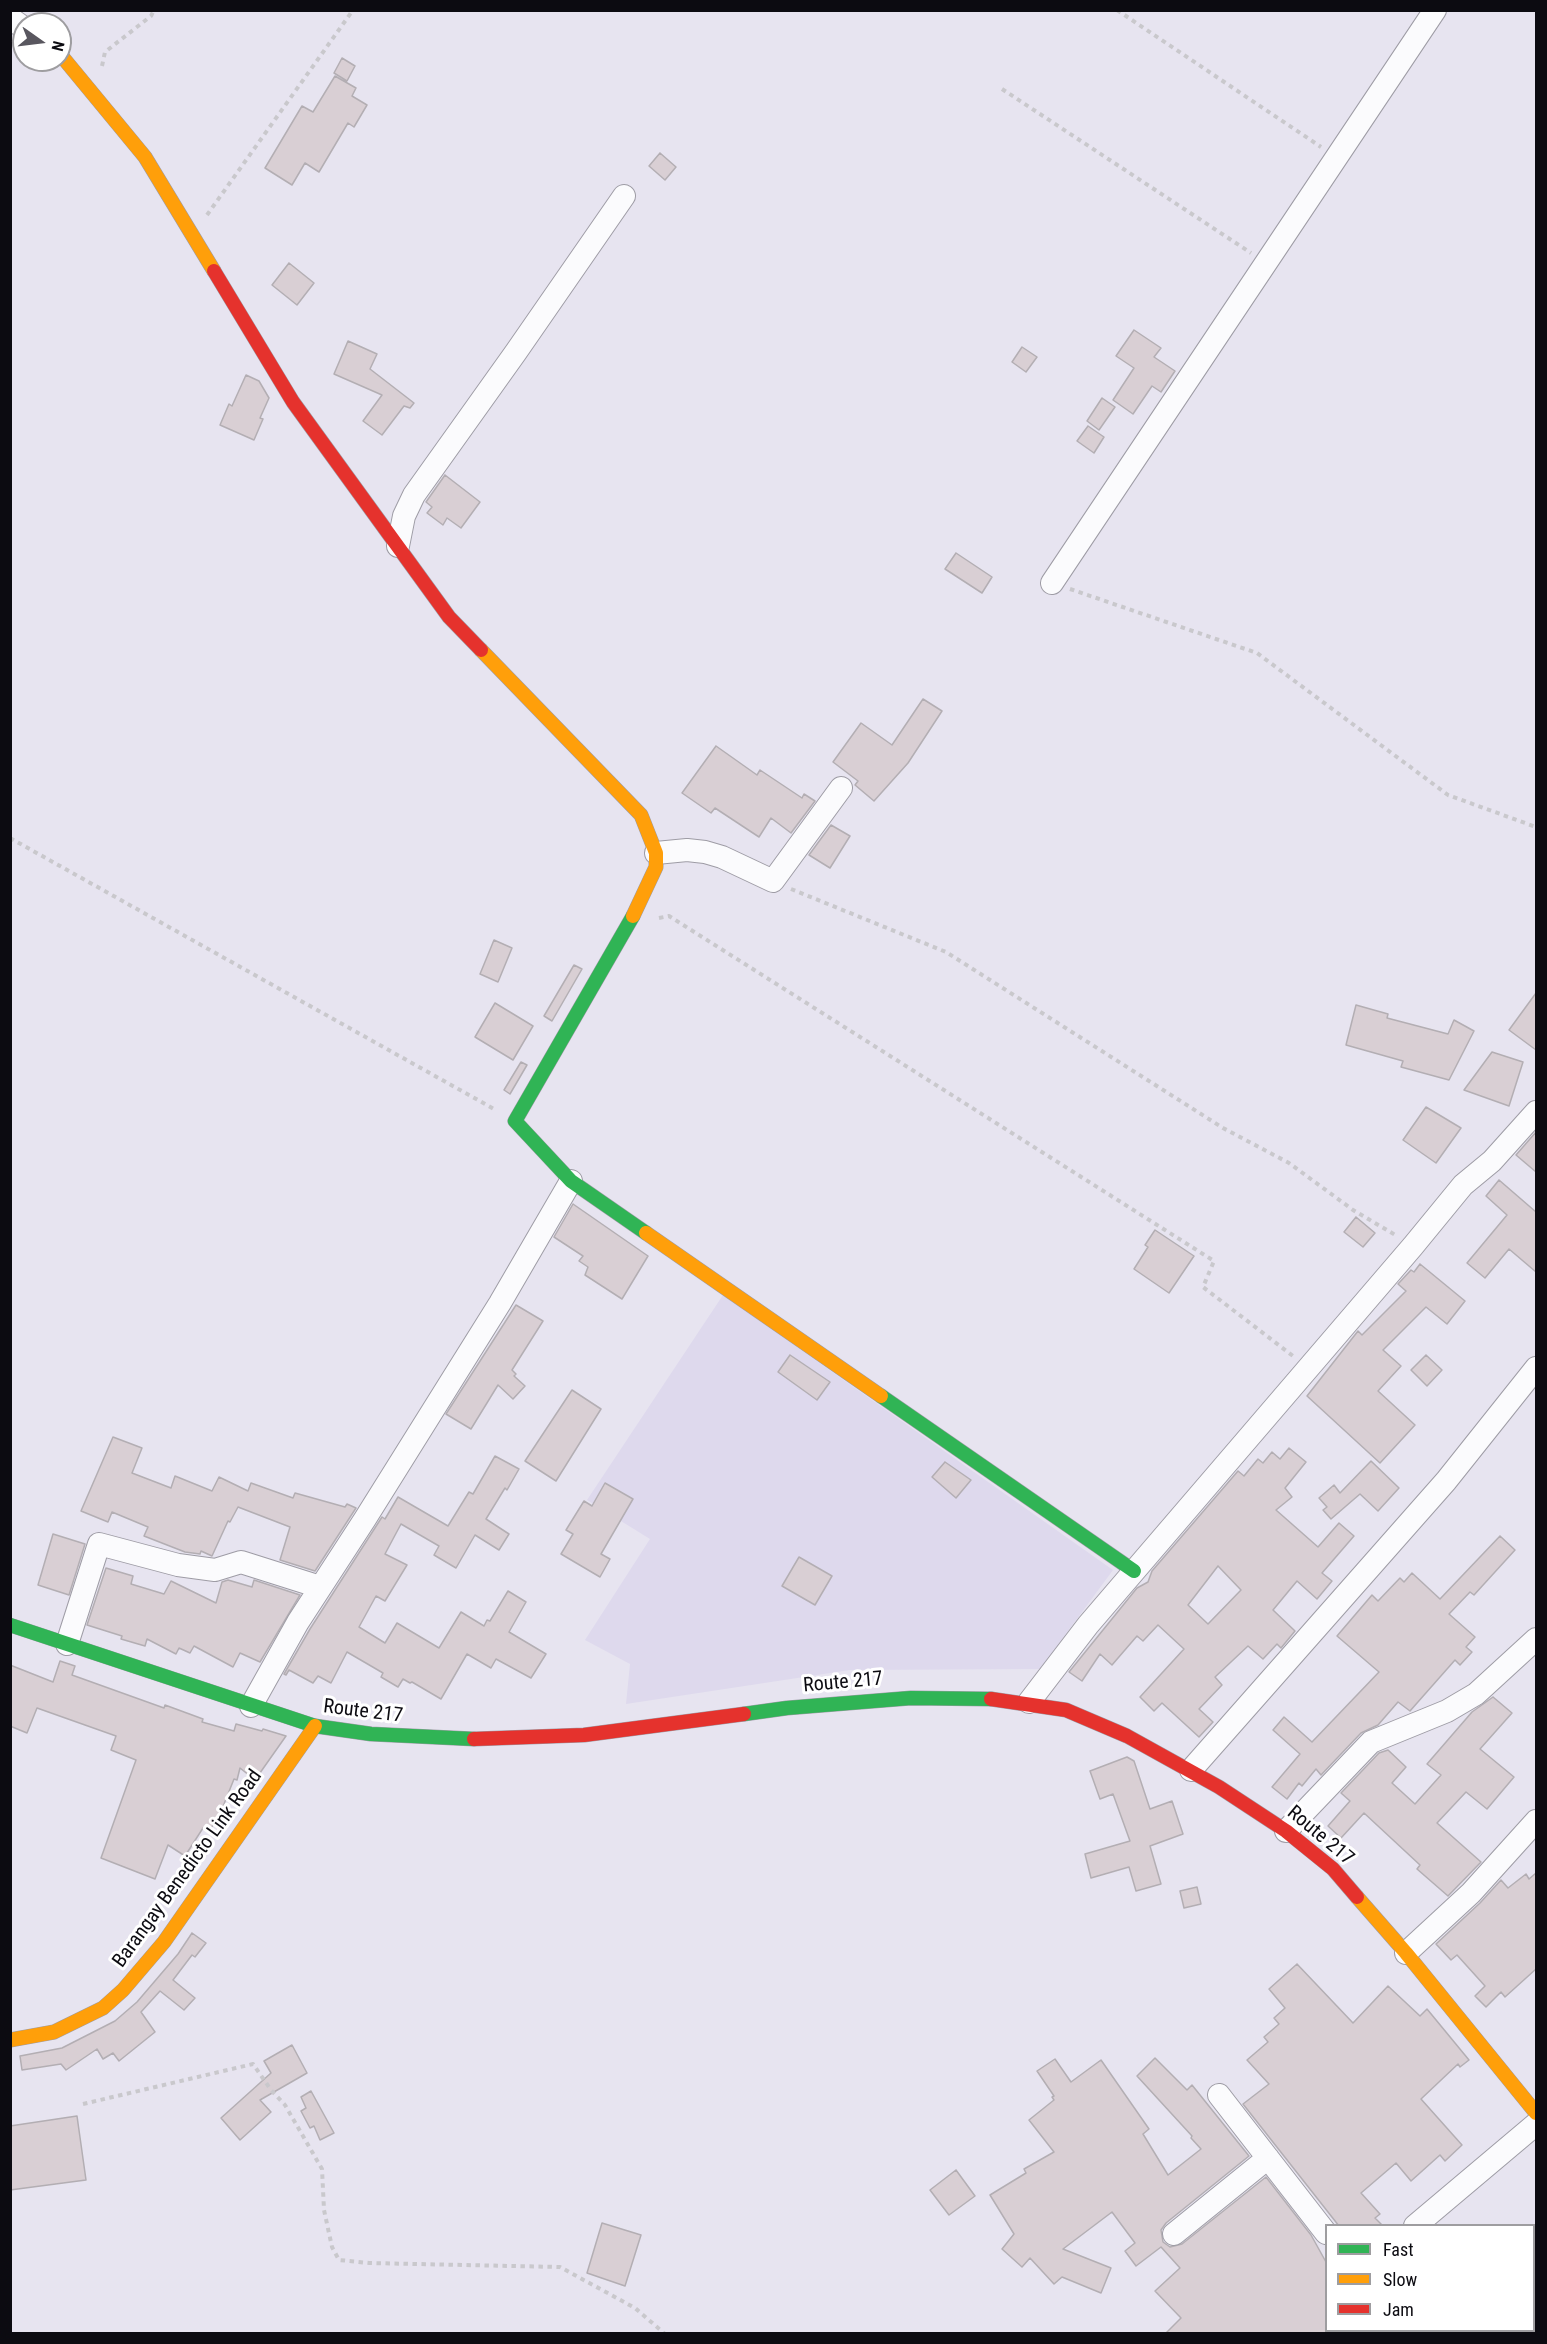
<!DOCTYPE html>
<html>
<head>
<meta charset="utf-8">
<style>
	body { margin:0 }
	#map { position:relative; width:1547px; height:2344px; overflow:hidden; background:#e7e4f0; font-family:"Roboto Condensed",sans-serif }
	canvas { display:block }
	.frame { position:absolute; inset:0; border:12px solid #0c0b11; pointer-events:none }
	.legend { position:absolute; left:1325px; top:2224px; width:210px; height:108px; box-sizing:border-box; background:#fff; border:2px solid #9e9da0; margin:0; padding:8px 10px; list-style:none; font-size:18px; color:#0c0b11 }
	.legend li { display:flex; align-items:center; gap:12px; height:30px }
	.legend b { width:30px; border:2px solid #9e9da0 }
	.north { position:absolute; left:12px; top:12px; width:60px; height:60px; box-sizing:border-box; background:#fff; border:2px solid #9e9da0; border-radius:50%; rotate:104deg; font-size:16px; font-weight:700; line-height:24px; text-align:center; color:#0c0b11 }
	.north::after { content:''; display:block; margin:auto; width:21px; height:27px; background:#59575f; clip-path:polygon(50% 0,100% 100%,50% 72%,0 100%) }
</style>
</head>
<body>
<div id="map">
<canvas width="1547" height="2344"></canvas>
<div class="frame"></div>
<ul class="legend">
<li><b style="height:8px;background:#30b455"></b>Fast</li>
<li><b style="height:8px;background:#ff9f0a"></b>Slow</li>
<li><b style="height:8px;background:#e5322d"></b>Jam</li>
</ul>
<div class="north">N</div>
</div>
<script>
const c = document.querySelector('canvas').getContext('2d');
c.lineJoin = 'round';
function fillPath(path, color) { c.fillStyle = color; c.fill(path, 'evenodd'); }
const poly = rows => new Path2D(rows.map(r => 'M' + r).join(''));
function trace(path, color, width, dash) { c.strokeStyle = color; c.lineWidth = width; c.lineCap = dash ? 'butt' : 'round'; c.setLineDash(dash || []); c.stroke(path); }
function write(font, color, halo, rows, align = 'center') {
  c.font = font + ' "Roboto Condensed",sans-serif'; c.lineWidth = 6; c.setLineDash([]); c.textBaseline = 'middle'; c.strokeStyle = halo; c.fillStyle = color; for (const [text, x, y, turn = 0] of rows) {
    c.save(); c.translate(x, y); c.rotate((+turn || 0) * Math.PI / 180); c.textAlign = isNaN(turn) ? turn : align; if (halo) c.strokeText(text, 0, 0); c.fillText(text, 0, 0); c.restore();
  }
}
fillPath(poly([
	[723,1295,1113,1570,1040,1669,850,1670,626,1704,630,1664,585,1640,650,1539,587,1500]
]), '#ded9ed');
const building = poly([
	[342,58,355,66,347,81,334,73,342,58],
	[335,76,356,88,352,96,367,105,354,127,348,123,319,172,305,163,292,185,265,168,302,106,313,112,335,76],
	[660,153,676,167,665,180,649,166,660,153],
	[289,263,314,283,297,305,272,285,289,263],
	[1134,330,1161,348,1154,357,1175,371,1161,392,1152,386,1133,414,1113,400,1134,368,1116,356,1134,330],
	[348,341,377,354,370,369,414,403,410,408,404,406,382,435,363,421,382,395,334,374,348,341],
	[1022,347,1037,357,1026,372,1012,362,1022,347],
	[246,375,259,381,269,398,260,418,263,419,254,440,220,425,229,404,232,406,246,375],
	[1102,398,1115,407,1099,430,1087,421,1102,398],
	[1088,426,1104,437,1094,453,1077,441,1088,426],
	[445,475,480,502,461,528,447,518,443,525,427,513,432,507,426,502,445,475],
	[956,553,992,577,982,593,945,569,956,553],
	[923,699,942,711,908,763,874,801,855,785,858,781,833,762,861,723,892,745,923,699],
	[716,746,757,775,760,770,802,798,804,794,815,801,791,833,771,818,759,837,715,808,711,813,682,793,716,746],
	[831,825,850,836,830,868,809,855,831,825],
	[494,940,512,948,498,982,480,974,494,940],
	[574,965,582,969,552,1021,544,1016,574,965],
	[1536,993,1536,1050,1509,1030,1536,993],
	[495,1003,533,1026,513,1060,475,1037,495,1003],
	[1356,1005,1388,1014,1387,1018,1448,1034,1454,1020,1474,1031,1449,1080,1401,1067,1403,1061,1346,1045,1356,1005],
	[1492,1052,1523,1062,1509,1106,1464,1090,1492,1052],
	[521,1062,527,1065,510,1094,504,1090,521,1062],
	[1426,1107,1461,1128,1436,1163,1403,1140,1426,1107],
	[1536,1132,1536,1172,1516,1155,1536,1132],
	[1499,1180,1536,1212,1536,1272,1509,1249,1485,1278,1467,1263,1507,1215,1486,1196,1499,1180],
	[573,1204,648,1256,622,1299,585,1275,588,1267,579,1261,583,1256,554,1237,573,1204],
	[1356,1217,1375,1233,1363,1247,1344,1232,1356,1217],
	[1155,1230,1194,1256,1169,1293,1134,1269,1148,1247,1145,1245,1155,1230],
	[1420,1264,1465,1301,1447,1324,1426,1307,1383,1350,1401,1366,1378,1391,1415,1425,1380,1463,1307,1396,1358,1331,1362,1335,1406,1291,1398,1284,1411,1270,1414,1272,1420,1264],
	[516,1305,543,1321,512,1370,516,1374,514,1376,525,1386,513,1399,498,1385,471,1429,446,1414,516,1305],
	[790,1355,830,1382,817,1400,778,1372,790,1355],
	[1426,1355,1442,1370,1427,1386,1411,1370,1426,1355],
	[572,1390,601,1409,556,1481,525,1461,572,1390],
	[113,1437,142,1448,132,1473,171,1488,175,1476,212,1491,219,1477,248,1491,251,1483,293,1498,295,1493,345,1507,347,1504,356,1508,315,1571,280,1560,290,1527,238,1507,230,1522,228,1521,212,1556,201,1551,200,1554,185,1552,144,1536,148,1527,112,1512,108,1522,81,1511,113,1437],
	[1289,1448,1306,1462,1285,1488,1292,1497,1276,1510,1318,1547,1339,1523,1354,1536,1322,1573,1332,1581,1317,1599,1297,1581,1273,1610,1295,1631,1281,1648,1277,1644,1263,1659,1248,1646,1215,1677,1222,1685,1199,1709,1213,1722,1199,1737,1162,1703,1154,1711,1140,1697,1184,1649,1158,1625,1143,1641,1137,1636,1112,1665,1100,1654,1082,1681,1069,1672,1137,1588,1148,1582,1152,1571,1238,1471,1244,1476,1258,1459,1263,1463,1272,1452,1280,1459,1289,1448],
	[1218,1566,1241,1590,1208,1624,1188,1605,1218,1566],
	[495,1456,519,1469,507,1490,505,1488,486,1519,509,1534,499,1550,475,1535,456,1568,434,1555,439,1546,401,1524,385,1554,407,1565,385,1601,376,1596,359,1627,385,1643,397,1623,439,1648,461,1612,484,1626,487,1620,490,1621,508,1591,526,1602,509,1632,546,1654,531,1678,496,1659,491,1668,467,1654,441,1699,412,1682,410,1683,403,1679,398,1687,381,1677,383,1673,347,1652,331,1683,318,1676,313,1683,289,1670,286,1675,284,1674,310,1629,382,1517,385,1519,398,1497,448,1526,469,1492,473,1494,495,1456],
	[1371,1461,1399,1488,1378,1511,1360,1494,1331,1519,1323,1510,1327,1507,1319,1498,1334,1485,1340,1493,1371,1461],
	[945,1462,971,1480,956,1498,932,1477,945,1462],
	[605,1483,633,1499,601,1554,610,1559,600,1577,561,1554,573,1534,566,1530,584,1501,592,1506,605,1483],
	[53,1534,85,1544,69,1595,38,1585,53,1534],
	[1500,1536,1515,1550,1474,1595,1470,1592,1449,1614,1475,1637,1466,1647,1472,1652,1460,1665,1455,1660,1410,1711,1398,1702,1378,1725,1361,1733,1321,1775,1316,1769,1302,1786,1299,1783,1287,1799,1272,1787,1300,1754,1273,1730,1284,1717,1312,1742,1379,1672,1337,1636,1372,1595,1378,1601,1400,1578,1404,1582,1412,1573,1440,1599,1500,1536],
	[799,1557,832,1576,815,1605,782,1586,799,1557],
	[106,1568,133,1576,131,1584,164,1594,171,1581,216,1603,222,1582,228,1580,252,1587,254,1580,300,1595,260,1662,240,1653,233,1667,194,1646,190,1653,179,1648,176,1654,147,1639,145,1646,121,1639,122,1636,87,1625,106,1568],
	[60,1661,75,1666,72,1675,164,1708,165,1705,203,1719,202,1722,234,1731,236,1724,262,1731,263,1729,286,1736,255,1780,240,1768,237,1780,234,1779,222,1809,224,1810,208,1832,203,1828,185,1856,168,1845,155,1879,101,1858,136,1760,111,1750,116,1736,37,1708,27,1733,10,1726,10,1665,53,1682,60,1661],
	[1493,1697,1512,1713,1480,1749,1514,1777,1487,1809,1466,1792,1437,1823,1481,1862,1448,1896,1417,1869,1420,1865,1364,1813,1341,1838,1328,1826,1350,1801,1341,1793,1379,1753,1388,1750,1406,1767,1392,1783,1415,1804,1441,1775,1427,1764,1472,1712,1493,1697],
	[1127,1757,1134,1761,1150,1809,1172,1801,1183,1834,1150,1846,1161,1884,1136,1891,1129,1867,1091,1878,1085,1854,1130,1841,1113,1794,1100,1799,1090,1771,1127,1757],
	[1536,1873,1536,1969,1505,1997,1501,1992,1486,2007,1475,1996,1485,1986,1457,1955,1451,1960,1436,1944,1480,1903,1501,1880,1508,1888,1526,1874,1529,1879,1536,1873],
	[1197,1887,1201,1904,1184,1908,1180,1891,1197,1887],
	[192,1933,206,1943,195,1957,192,1955,173,1980,195,1998,184,2010,160,1991,141,2012,155,2032,119,2061,113,2053,103,2059,97,2049,66,2070,61,2064,22,2070,20,2056,62,2048,115,2021,137,2002,178,1954,192,1933],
	[1297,1964,1353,2023,1388,1986,1420,2016,1427,2009,1469,2060,1460,2067,1458,2064,1421,2099,1462,2145,1445,2161,1440,2155,1411,2181,1396,2163,1361,2193,1380,2214,1375,2218,1383,2226,1339,2226,1243,2104,1269,2084,1247,2060,1268,2042,1264,2037,1279,2024,1274,2018,1285,2008,1269,1989,1297,1964],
	[292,2045,307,2073,260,2100,271,2112,240,2140,221,2118,271,2073,264,2061,292,2045],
	[1155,2058,1187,2090,1192,2085,1249,2156,1166,2223,1161,2230,1163,2242,1170,2247,1182,2244,1266,2177,1311,2235,1326,2262,1326,2334,1165,2334,1181,2318,1155,2291,1180,2268,1161,2247,1136,2266,1125,2251,1135,2243,1112,2212,1063,2249,1111,2268,1101,2293,1062,2277,1054,2284,1030,2258,1022,2267,1002,2249,1014,2234,990,2195,1026,2173,1024,2169,1054,2152,1029,2120,1054,2100,1052,2097,1054,2096,1037,2071,1055,2059,1071,2082,1101,2060,1149,2129,1143,2134,1168,2175,1201,2149,1191,2138,1192,2136,1137,2076,1155,2058],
	[311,2091,334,2133,320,2140,314,2126,310,2128,301,2111,306,2108,301,2097,311,2091],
	[77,2116,86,2180,10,2190,10,2126,77,2116],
	[956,2170,975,2196,949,2215,930,2190,956,2170],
	[602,2223,641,2235,625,2286,587,2273,602,2223]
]);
fillPath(building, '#d9cfd4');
trace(building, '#b3aeb3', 1.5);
const street = poly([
	[10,18,24,28],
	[398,546,404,516,414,495,516,352,624,196],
	[1052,583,1435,10],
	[656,853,687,850,705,852,722,857,773,881,841,788],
	[67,1644,99,1544,178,1565,215,1570,241,1562,320,1587],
	[1029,1702,1088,1625,1413,1246,1463,1185,1492,1161,1536,1112],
	[251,1706,298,1622,365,1519,500,1303,571,1181],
	[1191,1770,1446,1481,1536,1368],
	[1286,1831,1371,1742,1447,1711,1476,1694,1536,1639],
	[1406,1953,1471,1893,1536,1821],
	[1219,2095,1326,2233],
	[1415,2226,1536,2124],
	[1174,2234,1268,2158],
	[1388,2330,1390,2334]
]);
const fast = poly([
	[633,916,515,1121,571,1181,646,1233],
	[881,1396,1134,1571],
	[10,1625,315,1726,371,1734,474,1739],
	[744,1714,787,1708,911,1698,991,1699]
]);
const slow = poly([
	[60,54,145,157,214,271],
	[481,650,641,815,656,853,656,867,633,916],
	[646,1233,881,1396],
	[1357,1897,1406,1953,1536,2113],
	[10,2040,54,2032,103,2008,123,1990,164,1942,315,1726]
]);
const jam = poly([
	[214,271,293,402,449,617,481,650],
	[991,1699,1066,1710,1127,1736,1219,1787,1286,1831,1333,1869,1357,1897],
	[474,1739,584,1735,744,1714]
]);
trace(street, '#9e9ca5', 24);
trace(fast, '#9e9ca5', 15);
trace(slow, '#9e9ca5', 15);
trace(jam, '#9e9ca5', 15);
trace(poly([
	[1117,10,1321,147],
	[102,66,105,52,151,16,154,10],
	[1002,89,1251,253],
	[207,215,353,10],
	[1070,589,1257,653,1448,795,1536,827],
	[10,838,494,1109],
	[791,889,946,952,1223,1128,1289,1163,1353,1210,1397,1236],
	[659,918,669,916,1214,1261,1203,1287,1293,1356],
	[83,2104,253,2064,271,2090,285,2105,322,2169,324,2210,332,2247,339,2260,369,2263,560,2267,635,2308,665,2334]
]), '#c9c8cc', 4, [4.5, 4.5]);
trace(street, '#fbfbfd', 22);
trace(fast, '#30b455', 14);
trace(slow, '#ff9f0a', 14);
trace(jam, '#e5322d', 14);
write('20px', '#0c0b11', '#fff', [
	["Route 217",843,1683,-5],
	["Route 217",363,1712,7],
	["Route 217",1320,1836,40],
	["Barangay Benedicto Link Road",188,1869,-54]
]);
</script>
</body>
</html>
